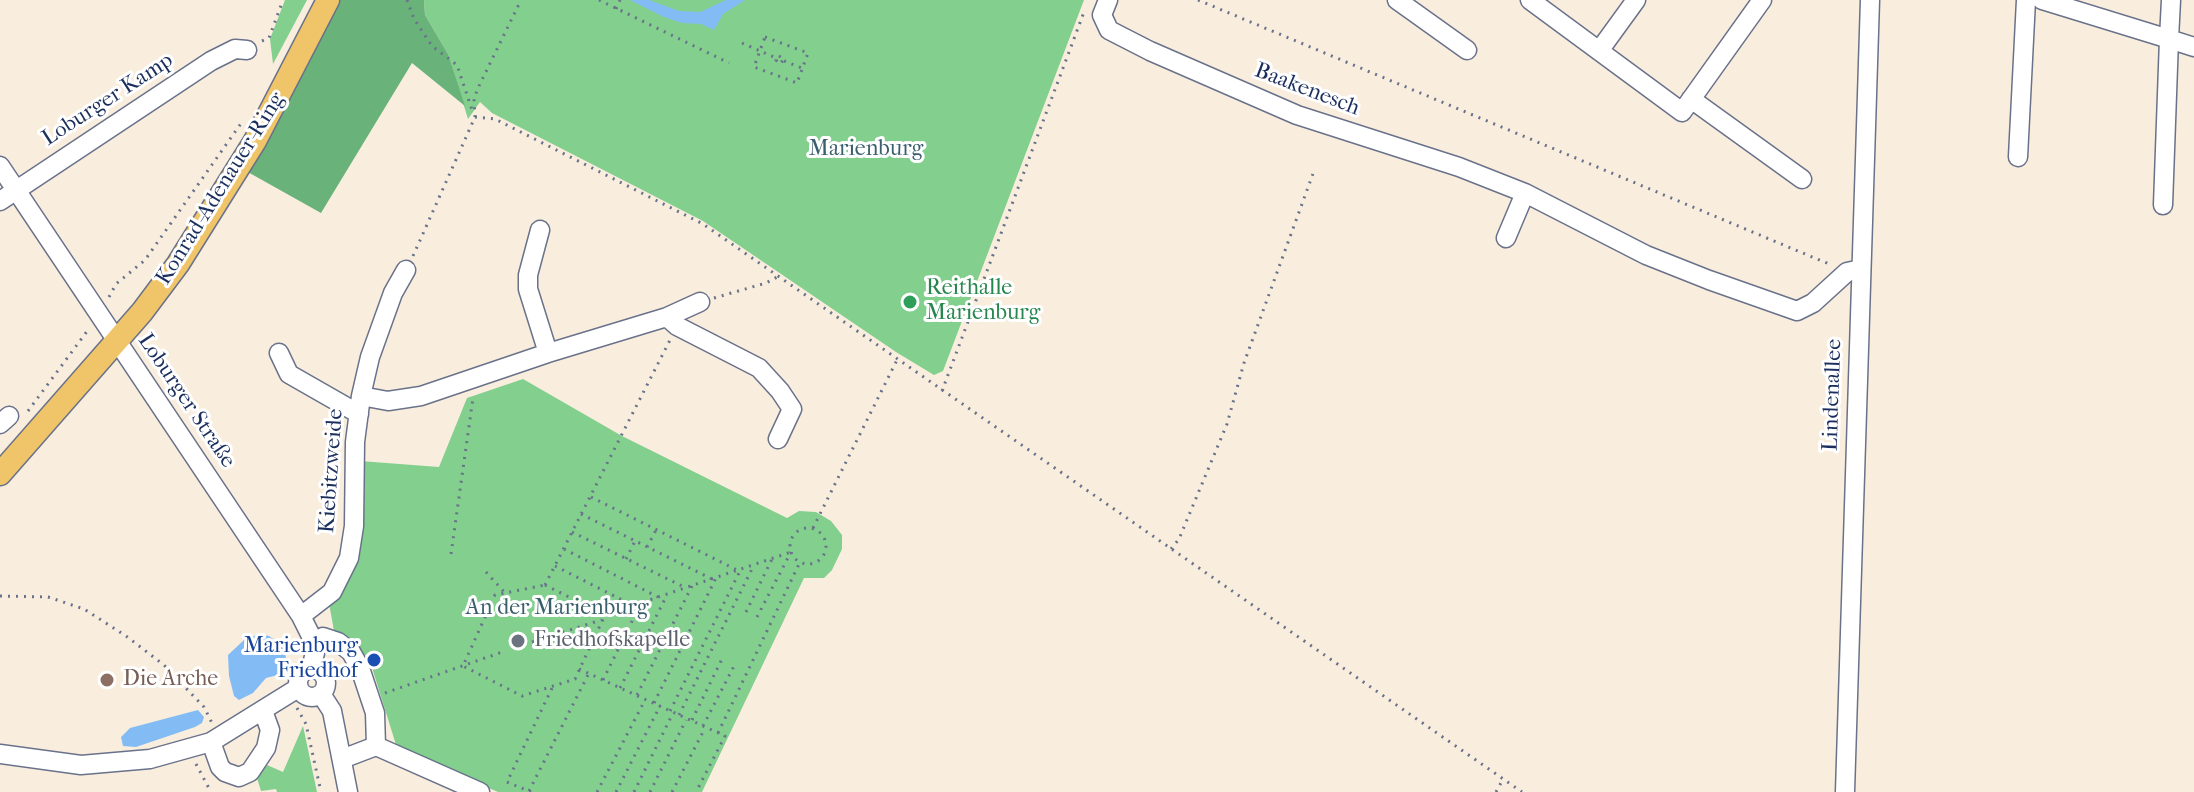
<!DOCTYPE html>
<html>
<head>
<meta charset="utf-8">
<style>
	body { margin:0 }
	canvas { display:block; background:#f9eddd }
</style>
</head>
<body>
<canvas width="2194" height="792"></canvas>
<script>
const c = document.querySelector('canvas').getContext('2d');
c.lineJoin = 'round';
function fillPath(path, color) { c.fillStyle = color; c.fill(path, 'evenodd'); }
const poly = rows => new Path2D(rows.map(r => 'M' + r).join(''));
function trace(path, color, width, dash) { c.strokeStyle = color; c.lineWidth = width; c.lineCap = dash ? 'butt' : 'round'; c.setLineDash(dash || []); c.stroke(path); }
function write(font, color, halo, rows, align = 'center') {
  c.font = font + ' "IM FELL French Canon",serif'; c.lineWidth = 6; c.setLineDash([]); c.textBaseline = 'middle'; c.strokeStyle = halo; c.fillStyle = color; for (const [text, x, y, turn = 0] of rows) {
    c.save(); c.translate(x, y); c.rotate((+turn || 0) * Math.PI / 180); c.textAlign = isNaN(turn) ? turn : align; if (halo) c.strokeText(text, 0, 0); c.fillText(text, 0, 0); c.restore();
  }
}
fillPath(poly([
	[285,0,307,0,273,64,270,39],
	[424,0,1084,0,943,371,934,375,896,352,703,221,492,113,480,102,468,119,448,54,425,15],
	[523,379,622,436,787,518,799,511,816,512,831,521,842,535,842,549,832,570,824,578,804,578,702,792,498,792,436,765,397,748,369,658,334,631,329,603,346,586,356,563,360,461,439,467,467,398],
	[303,726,317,792,277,792,276,789,261,791,257,778,267,765,283,772]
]), '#82cf8e');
fillPath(poly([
	[336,0,424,0,425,15,448,54,465,106,412,63,321,213,246,171]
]), '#69b279');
fillPath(poly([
	[630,0,649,0,679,11,700,12,726,0,745,0,723,14,714,30,701,24,682,23,664,17],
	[259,634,269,636,276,641,283,648,288,664,282,674,266,678,253,693,239,700,234,696,229,676,228,655,244,640],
	[198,710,204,717,202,723,195,727,136,747,123,746,121,737,130,728]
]), '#83bcf4');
const minor = poly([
	[1108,0,1102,15,1109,30,1150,51,1297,115,1459,167,1525,193,1646,255,1709,280,1797,311,1813,303,1847,272,1861,269],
	[1397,0,1467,50],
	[1530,0,1682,112,1762,0],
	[2042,0,2169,39,2163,205],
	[2171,0,2169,39,2194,47],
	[1599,51,1636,0],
	[1691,99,1802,179],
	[2018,157,2026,0],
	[0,166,301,616,314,642,315,653,311,668],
	[0,201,211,61,235,49,247,50],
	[540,230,528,275,528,289,548,353],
	[1506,238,1525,193],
	[667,317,677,326,759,368,780,391,792,409,778,439],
	[279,353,289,374,359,414],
	[361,396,388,401,421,396,548,353,667,317,700,302],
	[0,424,9,416],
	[301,616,332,592,349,558,354,526,355,442,361,396,370,357,393,293,406,270],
	[314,642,323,637,338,642,351,652,360,668,375,713,376,746],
	'298 683a14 14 0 1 1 28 0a14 14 0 1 1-28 0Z',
	[321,694,332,711,348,792],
	[211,742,220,767,225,772,239,777,250,772,266,748,270,730,263,711],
	[0,754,81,765,150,759,211,742,298,688],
	[342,759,376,746,480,792],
	[1845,792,1870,0]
]);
const major = poly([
	[0,474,142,312,178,264,255,141,328,0]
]);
trace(minor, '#69728a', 21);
trace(major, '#69728a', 25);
trace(poly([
	[407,0,414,19,432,46,457,65,473,113],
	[599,0,729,63],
	[1198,0,1829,264],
	[616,9,620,0],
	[765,37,808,53,797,83,754,67,765,37],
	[262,41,269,38,283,0],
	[742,43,776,58],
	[779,56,784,59,780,64,776,60,779,56],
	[784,61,802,68],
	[475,117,495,119,703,224,1522,792],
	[413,256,475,117,474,99,478,88,521,0],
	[109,297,116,284,145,260,242,122],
	[714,298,766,283,779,276],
	[942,391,1084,12],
	[28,411,88,330],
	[591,497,737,570],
	[581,514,712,579],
	'790 546a18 18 0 1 1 36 0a18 18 0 1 1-36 0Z',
	[813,528,897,360],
	[572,532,684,587],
	[647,547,656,530],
	[564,549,658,597],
	[1171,549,1179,539,1227,424,1244,363,1314,171],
	[451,554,473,398],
	[626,559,635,541],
	[555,566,634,606],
	[486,572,505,593],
	[545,585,605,615,575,679,522,696,463,666,495,595,545,585],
	[545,585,670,340],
	[0,596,48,597,84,609,126,636,164,665,204,707,212,723],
	[746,612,772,559],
	[605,615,791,552],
	[757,617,791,552],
	[532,642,601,620],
	[579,669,725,736,696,792],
	[603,680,640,605],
	[620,688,667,595],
	[385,693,502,652],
	[637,695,692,586],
	[654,703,716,578],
	[297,708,306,724,321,792],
	[670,711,740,571],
	[679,715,754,565],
	[692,720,722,659],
	[703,726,734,666],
	[718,733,800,562],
	[196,764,211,792],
	[529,791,589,673],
	[531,792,507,782,553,686],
	[597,792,645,700],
	[616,792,660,706],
	[634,792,673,713],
	[650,792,686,720],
	[672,792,705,728],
	[1496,792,1503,779]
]), '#69728a', 3, [2, 6]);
trace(minor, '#fff', 18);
trace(major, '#f0c469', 22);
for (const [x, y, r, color] of [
	[910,302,8,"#2e9e5b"],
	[518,641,8,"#6b7280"],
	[374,660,8,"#1a4fb4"],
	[107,680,8,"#8d6e63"]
]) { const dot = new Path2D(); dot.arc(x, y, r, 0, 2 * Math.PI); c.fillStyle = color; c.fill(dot); trace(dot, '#fff', 3); }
write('22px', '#1b2f5e', '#fff', [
	["Baakenesch",1307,90,21],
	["Loburger Kamp",108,100,-33],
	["Konrad-Adenauer-Ring",221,189,-58],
	["Lindenallee",1833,395,-88],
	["Loburger Straße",186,401,56],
	["Kiebitzweide",332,471,-86]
]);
write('22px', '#3a5f6c', '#fff', [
	["Marienburg",866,150],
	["An der Marienburg",557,609]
]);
write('22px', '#27864d', '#fff', [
	["Reithalle",926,289],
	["Marienburg",926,314]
], 'left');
write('22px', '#5b616d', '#fff', [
	["Friedhofskapelle",534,641]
], 'left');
write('22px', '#164399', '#fff', [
	["Marienburg",358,647],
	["Friedhof",358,672]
], 'right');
write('22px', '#785e54', '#fff', [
	["Die Arche",123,680]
], 'left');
</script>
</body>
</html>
